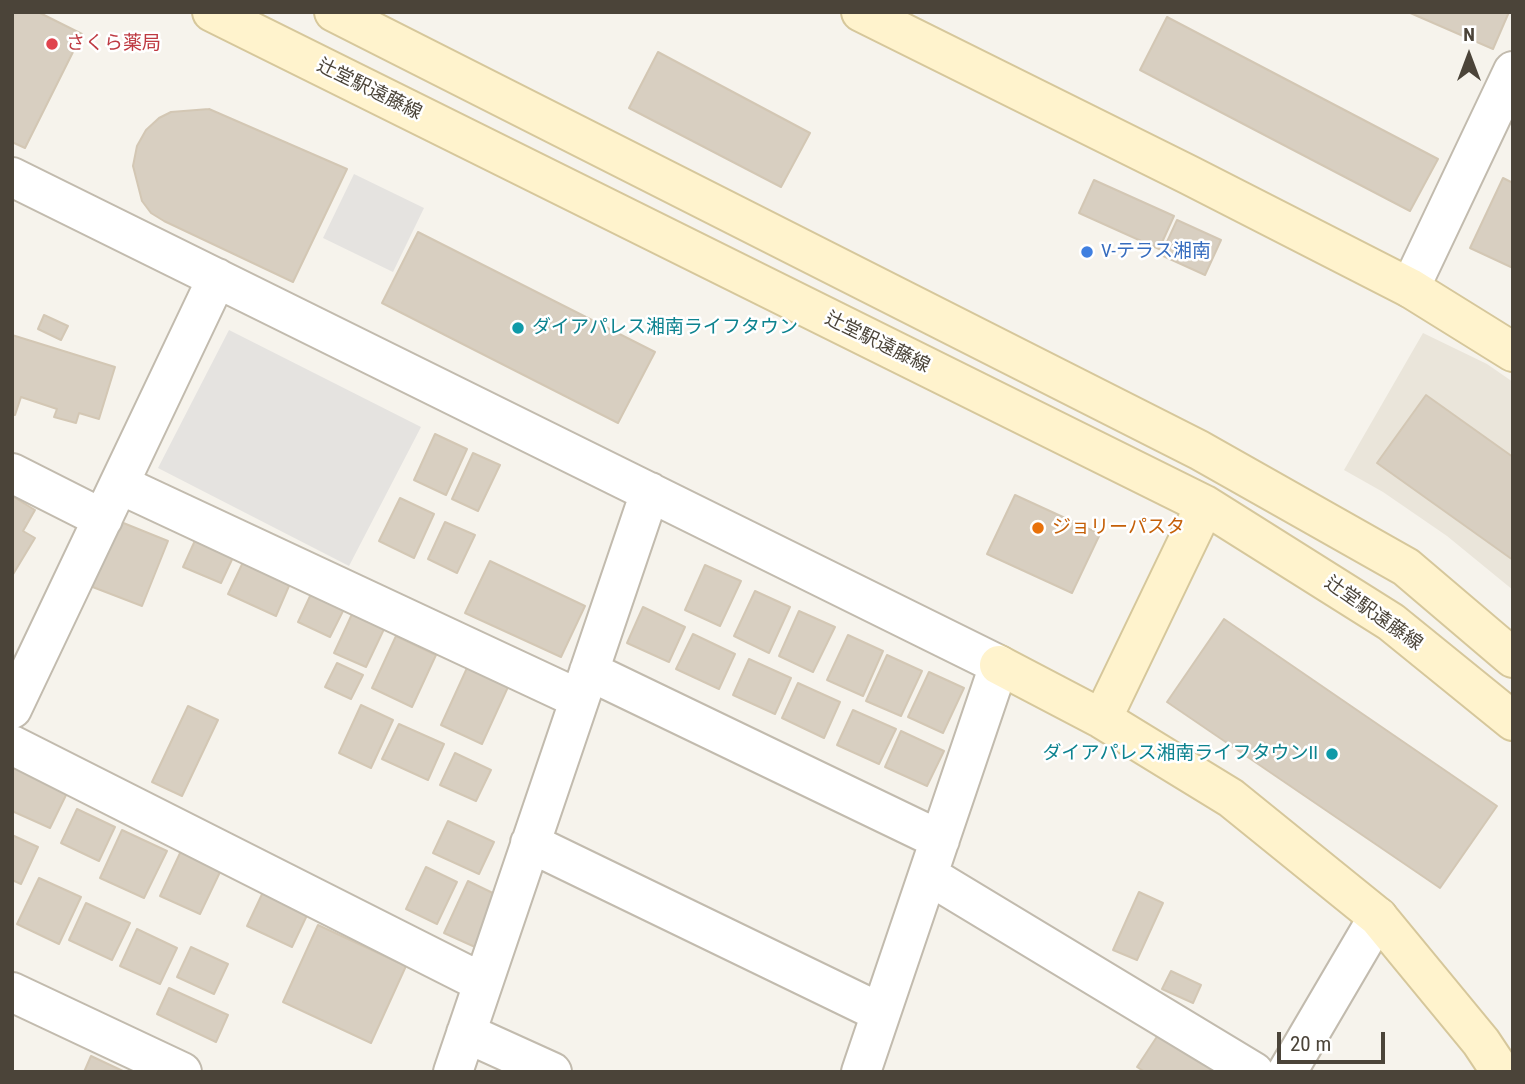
<!DOCTYPE html>
<html>
<head>
<meta charset="utf-8">
<style>
	body { margin:0 }
	#map { position:relative; width:1525px; height:1084px; overflow:hidden; background:#f6f3ec; font-family:"Roboto Condensed",sans-serif }
	canvas { display:block }
	.frame { position:absolute; inset:0; border:14px solid #4b4439; pointer-events:none }
	.north { position:absolute; left:1434px; top:21px; width:70px; height:70px; -webkit-text-stroke:5px #fff; paint-order:stroke; rotate:0deg; font-size:19px; font-weight:700; line-height:28px; text-align:center; color:#4b4439 }
	.north::after { content:''; display:block; margin:auto; width:24px; height:32px; background:#4b4439; clip-path:polygon(50% 0,100% 100%,50% 72%,0 100%) }
	.scale { position:absolute; left:1277px; top:1032px; width:108px; height:32px; box-sizing:border-box; border:4px solid #4b4439; border-top:0; padding-left:9px; font-size:21px; line-height:24px; white-space:nowrap; color:#4b4439; -webkit-text-stroke:5px #fff; paint-order:stroke }
</style>
</head>
<body>
<div id="map">
<canvas width="1525" height="1084"></canvas>
<div class="frame"></div>
<div class="north">N</div>
<div class="scale">20 m</div>
</div>
<script>
const c = document.querySelector('canvas').getContext('2d');
c.lineJoin = 'round';
function fillPath(path, color) { c.fillStyle = color; c.fill(path, 'evenodd'); }
const poly = rows => new Path2D(rows.map(r => 'M' + r).join(''));
function trace(path, color, width, dash) { c.strokeStyle = color; c.lineWidth = width; c.lineCap = dash ? 'butt' : 'round'; c.setLineDash(dash || []); c.stroke(path); }
function write(font, color, halo, rows, align = 'center') {
  c.font = font + ' "Roboto Condensed","Noto Sans JP",sans-serif'; c.lineWidth = 5; c.setLineDash([]); c.textBaseline = 'middle'; c.strokeStyle = halo; c.fillStyle = color; for (const [text, x, y, turn = 0] of rows) {
    c.save(); c.translate(x, y); c.rotate((+turn || 0) * Math.PI / 180); c.textAlign = isNaN(turn) ? turn : align; if (halo) c.strokeText(text, 0, 0); c.fillText(text, 0, 0); c.restore();
  }
}
fillPath(poly([
	[1423,333,1487,364,1513,382,1513,590,1447,536,1383,492,1344,470]
]), '#eae5da');
fillPath(poly([
	[354,174,424,208,393,272,323,238],
	[229,330,421,427,349,566,158,468]
]), '#e5e3e0');
const building = poly([
	[12,12,38,12,82,34,25,148,12,142,12,12],
	[1408,12,1509,12,1493,49,1408,12],
	[1167,17,1438,159,1410,211,1140,70,1167,17],
	[658,52,810,133,781,187,629,108,658,52],
	[209,109,347,169,293,282,164,221,151,213,142,201,133,166,137,146,146,130,159,118,171,112,209,109],
	[1503,178,1513,183,1513,268,1470,248,1503,178],
	[1094,180,1174,216,1159,249,1079,213,1094,180],
	[1177,220,1221,240,1205,275,1161,255,1177,220],
	[418,232,655,352,618,423,382,303,418,232],
	[44,315,68,326,61,340,38,329,44,315],
	[12,335,115,367,99,419,79,413,76,423,54,417,57,409,21,397,15,415,12,415,12,335],
	[1426,395,1513,457,1513,560,1377,463,1426,395],
	[435,434,467,449,446,495,414,480,435,434],
	[473,453,500,465,478,511,452,499,473,453],
	[1015,495,1100,534,1072,593,987,554,1015,495],
	[12,496,35,510,23,531,35,538,12,576,12,496],
	[400,498,434,514,414,558,379,541,400,498],
	[116,520,168,541,142,606,90,586,116,520],
	[445,522,475,535,457,573,428,559,445,522],
	[198,534,236,551,221,583,183,567,198,534],
	[245,558,292,579,276,616,228,594,245,558],
	[490,561,585,606,561,657,465,613,490,561],
	[705,565,741,581,720,626,685,610,705,565],
	[755,591,790,607,769,653,734,636,755,591],
	[311,594,344,609,330,637,298,622,311,594],
	[643,607,685,627,669,662,627,643,643,607],
	[799,611,835,627,813,672,779,656,799,611],
	[353,612,385,627,366,667,334,653,353,612],
	[1224,619,1497,806,1440,888,1167,702,1224,619],
	[693,634,735,654,719,689,676,669,693,634],
	[848,635,883,651,863,696,827,680,848,635],
	[396,636,436,655,412,707,372,688,396,636],
	[887,655,922,671,901,716,866,701,887,655],
	[749,659,791,678,775,714,733,695,749,659],
	[337,663,363,675,351,699,325,687,337,663],
	[467,668,508,687,482,744,441,725,467,668],
	[929,672,964,688,943,733,908,717,929,672],
	[798,683,840,702,824,738,782,718,798,683],
	[361,705,393,720,371,768,339,753,361,705],
	[188,706,218,720,182,796,152,782,188,706],
	[853,710,896,729,879,764,837,745,853,710],
	[399,724,444,744,428,780,382,759,399,724],
	[901,731,944,751,927,786,885,767,901,731],
	[455,753,491,770,476,801,440,785,455,753],
	[12,766,68,791,50,828,12,811,12,766],
	[77,809,115,827,99,861,61,843,77,809],
	[448,821,494,842,479,874,433,853,448,821],
	[122,830,167,851,144,898,100,878,122,830],
	[12,835,38,847,21,884,12,880,12,835],
	[181,851,221,870,200,914,160,896,181,851],
	[426,867,457,882,437,924,406,909,426,867],
	[39,878,81,897,59,944,17,924,39,878],
	[468,881,499,896,475,947,444,933,468,881],
	[264,890,309,911,292,947,247,926,264,890],
	[1139,892,1163,903,1137,960,1113,950,1139,892],
	[86,903,130,923,112,960,69,940,86,903],
	[318,925,406,966,371,1043,283,1002,318,925],
	[137,929,177,948,160,984,120,966,137,929],
	[191,947,228,964,214,994,177,977,191,947],
	[1171,971,1201,985,1193,1003,1162,989,1171,971],
	[169,988,228,1015,216,1042,157,1014,169,988],
	[1160,1032,1219,1072,1145,1072,1137,1067,1160,1032],
	[91,1056,125,1072,84,1072,91,1056]
]);
fillPath(building, '#d8cfc1');
trace(building, '#d3c7b4', 2);
const street = poly([
	[12,177,999,665,861,1072],
	[1410,288,1513,71],
	[12,473,103,519],
	[119,484,579,699],
	[589,671,940,840],
	[12,709,217,278],
	[12,745,483,983],
	[530,843,881,1013],
	[928,875,1254,1072],
	[12,992,182,1072],
	[466,1033,552,1072],
	[453,1072,650,492],
	[1287,1072,1378,917]
]);
const secondary = poly([
	[212,12,1205,505,1391,622,1513,721],
	[334,12,1199,450,1406,567,1513,658],
	[861,12,1189,175,1410,288,1513,352],
	[999,665,1102,719,1231,798,1378,917,1481,1042,1501,1072],
	[1102,719,1205,505]
]);
trace(street, '#c2bbae', 42);
trace(secondary, '#d6c79b', 42);
trace(street, '#fff', 38);
trace(secondary, '#fff3cd', 38);
for (const [x, y, r, color] of [
	[52,44,7,"#e0444e"],
	[1087,252,7,"#3f7fe0"],
	[518,328,7,"#0f9aa8"],
	[1038,528,7,"#e8710a"],
	[1332,754,7,"#0f9aa8"]
]) { const dot = new Path2D(); dot.arc(x, y, r, 0, 2 * Math.PI); c.fillStyle = color; c.fill(dot); trace(dot, '#fff', 2.5); }
write('19px', '#be3a42', '#fff', [
	["さくら薬局",66,44]
], 'left');
write('19px', '#4b4439', '#fff', [
	["辻堂駅遠藤線",369,90,26],
	["辻堂駅遠藤線",877,343,26],
	["辻堂駅遠藤線",1373,614,35]
]);
write('19px', '#366cbe', '#fff', [
	["V-テラス湘南",1101,252]
], 'left');
write('19px', '#0d838f', '#fff', [
	["ダイアパレス湘南ライフタウン",532,328],
	["ダイアパレス湘南ライフタウンII",1318,754,"right"]
], 'left');
write('19px', '#c56008', '#fff', [
	["ジョリーパスタ",1052,528]
], 'left');
</script>
</body>
</html>
